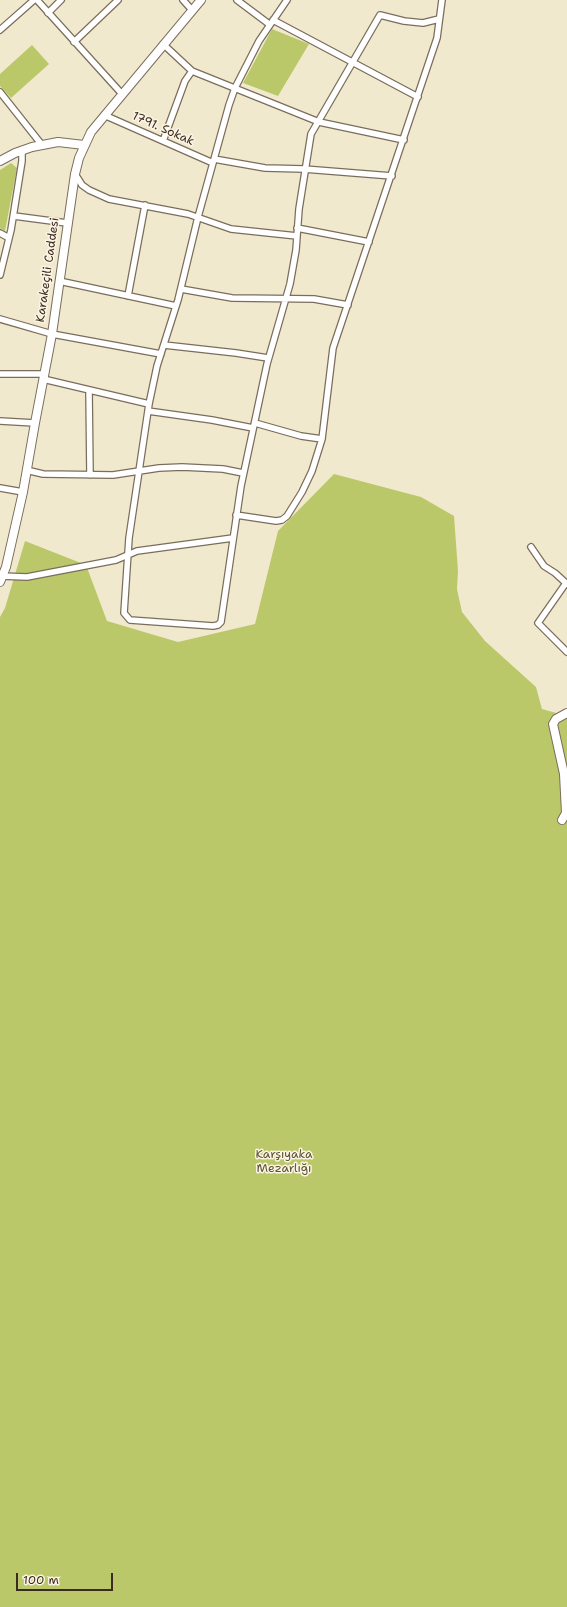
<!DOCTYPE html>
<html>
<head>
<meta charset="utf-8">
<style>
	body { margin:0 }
	#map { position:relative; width:567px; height:1607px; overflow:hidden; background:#f1e9ce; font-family:"Shantell Sans",sans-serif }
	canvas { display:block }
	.scale { position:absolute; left:16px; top:1573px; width:97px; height:18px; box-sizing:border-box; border:2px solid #3b2a1e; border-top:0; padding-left:5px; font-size:12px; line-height:14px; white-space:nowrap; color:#3b2a1e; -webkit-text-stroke:3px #fcf5e5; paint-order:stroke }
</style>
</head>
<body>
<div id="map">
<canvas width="567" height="1607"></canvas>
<div class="scale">100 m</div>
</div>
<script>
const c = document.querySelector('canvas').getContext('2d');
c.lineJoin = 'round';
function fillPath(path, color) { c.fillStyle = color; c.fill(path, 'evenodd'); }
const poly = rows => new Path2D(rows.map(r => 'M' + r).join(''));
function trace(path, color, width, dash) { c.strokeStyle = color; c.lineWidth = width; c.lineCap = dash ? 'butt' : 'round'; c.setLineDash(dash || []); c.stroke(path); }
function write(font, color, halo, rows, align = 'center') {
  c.font = font + ' "Shantell Sans",sans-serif'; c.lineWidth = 3; c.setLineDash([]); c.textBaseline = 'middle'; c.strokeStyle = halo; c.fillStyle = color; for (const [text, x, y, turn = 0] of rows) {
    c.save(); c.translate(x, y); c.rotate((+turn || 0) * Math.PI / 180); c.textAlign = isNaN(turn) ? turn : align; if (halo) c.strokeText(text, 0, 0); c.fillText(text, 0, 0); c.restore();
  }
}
fillPath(poly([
	[272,29,309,44,278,96,243,83],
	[32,45,49,64,11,98,0,86,0,74],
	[11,163,17,168,5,231,0,228,0,170],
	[334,474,421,497,454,516,458,571,457,589,462,612,485,641,536,687,542,709,567,716,567,1607,0,1607,0,617,5,608,25,541,86,565,107,621,178,642,255,624,278,531]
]), '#bbc869');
const street = poly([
	[37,0,122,94],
	[183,0,192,10],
	[237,0,269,24],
	[287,0,259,41,235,88,229,105,198,217,178,300,157,366,149,404,129,538,124,613,130,620,213,626,218,625,221,622,241,486,267,364,290,284,296,250,299,209,311,134,380,15,404,21,423,23,439,19],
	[48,13,61,0],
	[273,20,418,97],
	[0,30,34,0],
	[74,42,118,0],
	[163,44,192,71,319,122,404,140],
	[0,92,42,145],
	[104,115,213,163],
	[163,141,185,81,192,71],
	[214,159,265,168,304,169,392,176],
	[75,174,82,185,89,190,109,199,188,214,231,229,297,236],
	[14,216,67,223],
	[297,228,369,242],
	[0,233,9,238],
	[0,275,11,230,22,161,22,150],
	[59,281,176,306],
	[181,289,232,298,314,299,348,305],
	[128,296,145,205],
	[0,319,52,334,161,354],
	[164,345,236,353,268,358],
	[0,374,44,374],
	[43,379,149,404],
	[89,390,90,475],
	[148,411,212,420,253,428],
	[0,421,35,423],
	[255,423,301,436,322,439],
	[26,470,43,474,113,475,159,468,182,467,223,469,243,473],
	[0,488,23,492],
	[236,515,276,521,282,520,287,516,302,492,312,471,322,439,333,348,437,38,442,0],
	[531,547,544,566,555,573,567,584],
	[0,576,27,577,116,560,137,551,233,538],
	[566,583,538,623,567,652]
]);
const secondary = poly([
	[0,161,15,153,32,147,58,142,84,145],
	[0,582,6,567,23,492,35,423,52,334,75,174,79,158,91,132,201,0],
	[562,820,566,813,564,774,553,724,556,719,567,713]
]);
trace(street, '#7b6d5c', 8);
trace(secondary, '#7b6d5c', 10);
trace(street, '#fff', 5.5);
trace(secondary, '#fff', 8);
write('12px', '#3b2a1e', '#fcf5e5', [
	["1791. Sokak",163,129,24],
	["Karakeçili Caddesi",48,270,-82]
]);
write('12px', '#5b5231', '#fcf5e5', [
	["Karşıyaka",284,1155],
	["Mezarlığı",284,1169]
]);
</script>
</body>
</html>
